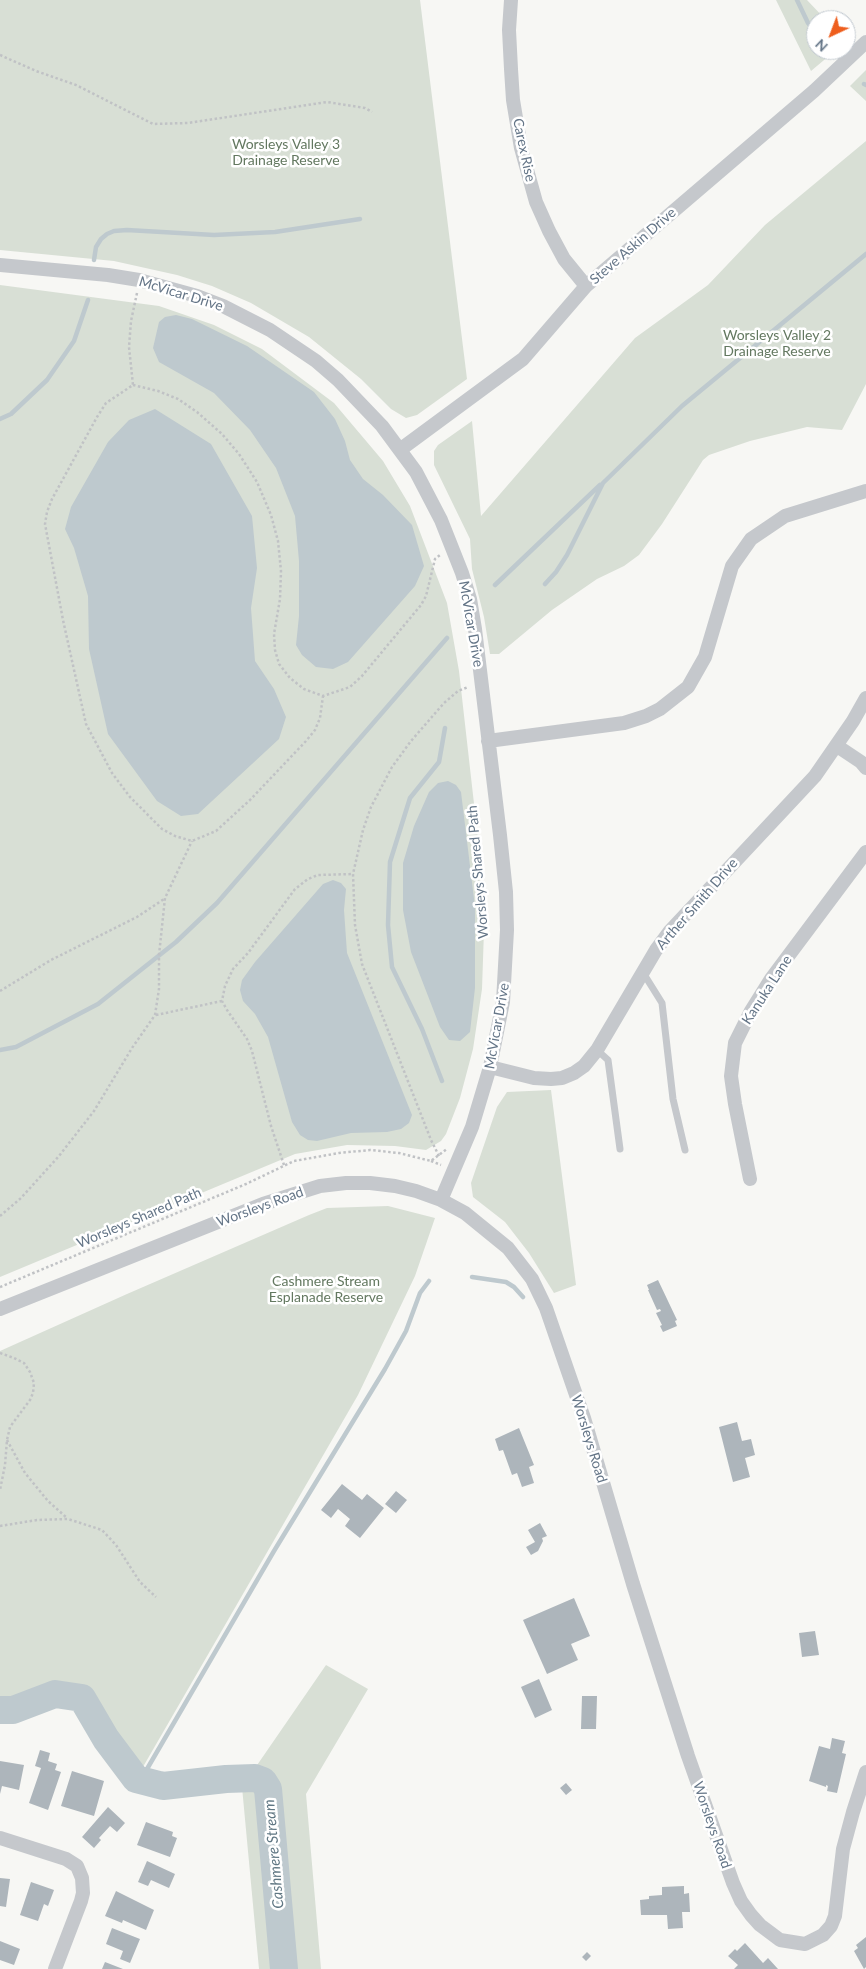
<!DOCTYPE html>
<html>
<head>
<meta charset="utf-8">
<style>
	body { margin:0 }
	#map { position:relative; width:866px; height:1969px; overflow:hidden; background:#f7f7f4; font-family:Lato,sans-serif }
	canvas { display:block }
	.north { position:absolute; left:806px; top:10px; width:50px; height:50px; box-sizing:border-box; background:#fff; border:1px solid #c1c8cf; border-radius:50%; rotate:223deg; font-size:14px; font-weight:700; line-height:20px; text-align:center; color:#647587 }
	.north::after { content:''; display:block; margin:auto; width:18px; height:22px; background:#ee5e1d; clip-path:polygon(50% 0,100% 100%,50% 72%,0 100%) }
</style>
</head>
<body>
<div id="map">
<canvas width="866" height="1969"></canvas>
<div class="north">N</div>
</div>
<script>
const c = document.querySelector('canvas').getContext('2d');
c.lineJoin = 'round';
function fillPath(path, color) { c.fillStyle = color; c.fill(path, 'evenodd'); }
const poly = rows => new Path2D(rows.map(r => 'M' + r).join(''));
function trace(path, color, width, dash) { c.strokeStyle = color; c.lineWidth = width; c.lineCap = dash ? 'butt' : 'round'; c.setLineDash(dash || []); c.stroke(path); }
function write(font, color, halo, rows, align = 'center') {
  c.font = font + ' Lato,sans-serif'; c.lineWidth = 5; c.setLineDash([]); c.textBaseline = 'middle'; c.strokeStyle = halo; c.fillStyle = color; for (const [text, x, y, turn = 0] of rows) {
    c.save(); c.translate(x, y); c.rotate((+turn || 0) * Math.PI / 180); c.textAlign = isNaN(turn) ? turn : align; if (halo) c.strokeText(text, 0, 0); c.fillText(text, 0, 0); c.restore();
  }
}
fillPath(poly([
	[0,0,420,0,467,379,417,415,406,418,391,409,361,379,309,337,251,303,212,286,177,275,114,261,0,250],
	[776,0,807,0,826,20,816,20,816,50,836,50,811,71],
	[866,70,866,101,850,86],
	[866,141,866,384,842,430,807,427,750,441,709,455,703,460,662,524,639,555,624,566,597,579,552,610,499,654,490,654,484,617,472,569,470,539,434,465,434,451,438,445,472,421,481,516,635,338,708,285,765,225],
	[0,285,159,306,214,325,262,349,334,403,383,461,410,506,447,603,459,671,485,901,482,989,473,1049,460,1098,446,1134,441,1141,426,1150,395,1146,347,1145,295,1154,0,1277],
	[551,1090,576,1285,554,1293,529,1253,505,1222,473,1197,471,1183,497,1107,507,1092],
	[388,1206,435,1218,415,1276,358,1395,136,1779,106,1739,82,1698,55,1694,13,1710,0,1710,0,1351,127,1294,309,1215,327,1208],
	[326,1665,368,1689,306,1794,321,1969,259,1969,242,1787]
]), '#d8dfd5');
fillPath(poly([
	[176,315,192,319,247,346,314,392,335,419,345,441,350,460,363,479,383,495,412,525,424,566,415,586,348,662,333,669,316,667,302,655,296,645,299,616,299,561,295,516,276,468,250,430,214,393,159,362,153,348,159,322,165,317],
	[155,409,211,444,252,516,257,568,251,608,255,661,274,689,286,717,279,739,198,814,181,816,157,801,108,734,89,649,88,596,74,548,65,529,71,507,108,442,129,420],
	[448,781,456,785,461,792,475,907,475,988,470,1032,460,1041,449,1040,440,1027,411,952,403,910,403,863,414,826,429,792,438,783],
	[333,880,341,883,346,889,344,910,347,953,412,1115,409,1123,401,1129,387,1132,351,1133,317,1141,308,1140,300,1135,292,1122,268,1037,255,1014,243,1001,240,990,242,980,255,962,323,884]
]), '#bec9ce');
trace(poly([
	[797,0,808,23,816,32],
	[864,84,866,85],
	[94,260,96,247,101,239,107,234,114,231,127,230,214,235,275,232,360,219],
	[0,419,11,414,47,380,74,341,88,300],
	[545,584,556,572,567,555,603,483,682,406,866,254],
	[495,585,600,485],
	[0,1050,16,1047,98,1004,176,942,217,903,447,638],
	[442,1081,422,1029,392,967,388,925,390,862,410,798,439,762,445,728],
	[472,1277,506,1282,514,1287,523,1297],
	[140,1781,274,1551,385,1369,406,1331,420,1293,429,1281]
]), '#bec9ce', 4.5);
trace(poly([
	[0,1710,13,1710,55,1694,82,1698,106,1739,136,1779,163,1786,226,1779,255,1778,263,1781,268,1789,284,1969]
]), '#bec9ce', 28);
fillPath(poly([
	[658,1280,677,1320,675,1321,677,1326,663,1332,660,1326,662,1325,656,1313,661,1311,660,1309,657,1310,648,1290,649,1290,647,1285],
	[737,1422,742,1441,751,1439,755,1455,745,1458,750,1477,733,1482,719,1427],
	[519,1428,534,1465,529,1467,534,1483,522,1487,517,1473,512,1475,503,1450,499,1451,495,1439],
	[342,1484,362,1500,367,1494,384,1508,360,1538,345,1526,350,1519,338,1509,331,1518,321,1510],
	[396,1491,407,1500,396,1513,385,1504],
	[540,1523,547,1536,542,1538,543,1541,538,1551,531,1555,526,1547,535,1542,528,1530],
	[574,1598,590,1636,571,1644,578,1660,547,1674,523,1620],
	[815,1631,819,1655,802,1657,799,1633],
	[539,1679,552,1710,535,1718,521,1687],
	[582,1696,597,1696,596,1729,581,1729],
	[832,1738,845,1741,842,1753,846,1754,837,1793,827,1791,828,1786,826,1785,826,1787,809,1781,819,1746,830,1749],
	[40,1750,50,1753,48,1761,57,1764,55,1770,61,1772,48,1810,29,1803,41,1768,35,1766],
	[0,1761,24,1765,19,1790,2,1786,0,1794],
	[72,1771,104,1781,94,1816,61,1806],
	[566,1783,572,1790,566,1795,560,1788],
	[108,1807,125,1823,117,1832,110,1826,99,1838,101,1840,94,1848,82,1837],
	[146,1822,173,1832,172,1836,177,1838,170,1857,137,1845],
	[147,1861,175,1874,169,1888,151,1880,148,1886,138,1882],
	[0,1878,10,1879,6,1907,0,1906],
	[31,1882,54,1890,48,1906,44,1904,38,1921,20,1915],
	[684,1886,684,1894,689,1893,690,1912,682,1912,683,1928,668,1929,667,1915,641,1915,640,1900,649,1899,649,1896,662,1895,662,1887],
	[116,1891,154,1910,146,1930,123,1920,122,1923,105,1916],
	[112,1928,140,1939,130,1963,120,1959,123,1951,106,1944],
	[866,1937,866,1967,864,1969,854,1951,858,1948,856,1945],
	[0,1941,20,1949,14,1965,0,1960],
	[745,1943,763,1963,768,1958,778,1969,734,1969,738,1965,728,1956,735,1949,737,1951],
	[587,1952,591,1956,586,1961,582,1957],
	[105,1962,123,1969,102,1969]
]), '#adb5bb');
trace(poly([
	[0,55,36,71,76,85,153,124,188,123,327,102,365,108,372,112],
	[137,293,131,321,129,347,133,385,106,403,97,417,52,499,47,512,45,524,63,620,86,724,112,773,130,797,162,829,175,836,192,841,216,831,250,800,306,741,315,730,320,718,323,696],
	[133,385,158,391,178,399,197,412,222,434,239,454,257,482,271,515,278,541,281,571,280,599,274,634,275,650,279,664,290,678,304,689,323,696,350,687,362,676,421,605,426,596,435,559,440,555],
	[0,991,51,960,137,917,164,899],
	[156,1015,222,1001],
	[439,1156,431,1140,362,964,355,925,353,874,363,830,371,807,392,767,411,741,444,703,458,691,468,687],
	[431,1161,441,1165],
	[284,1165,271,1126,252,1051,247,1039,227,1010,222,1001,225,986,233,969,248,953,295,889,308,879,318,875,353,874],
	[0,1216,21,1198,59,1156,94,1111,132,1048,155,1015,159,989,159,955,165,898,192,841],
	[0,1287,246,1184,294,1161,339,1153,370,1150,399,1153,431,1161,447,1149],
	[0,1353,14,1358,24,1363,30,1372,34,1383,33,1393,30,1400,10,1427,7,1440,5,1465,0,1490],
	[7,1440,25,1473,48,1501,67,1518],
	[0,1526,37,1520,68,1519,102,1530,116,1545,140,1582,156,1597]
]), '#c0c2c5', 2.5, [2.5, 2.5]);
trace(poly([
	[642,974,647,979,662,1003,673,1099,685,1150],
	[597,1050,608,1060,620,1149]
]), '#c5c8cc', 7);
trace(poly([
	[511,0,509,30,511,69,513,100,521,148,536,202,549,231,564,259,586,286],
	[0,265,108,275,139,280,197,296,223,306,270,330,316,361,338,380,382,426,416,472,441,520,462,573,470,599,475,629,500,835,506,892,507,930,503,1002,490,1067,472,1127,441,1200],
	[401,449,523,359,586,286,814,91,866,42],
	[488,741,624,723,646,716,660,709,688,687,705,657,732,566,751,539,785,516,866,491],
	[837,746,861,762,866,768],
	[490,1067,534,1078,551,1079,562,1078,574,1073,584,1066,597,1050,656,950,670,931,815,776,853,721,866,698],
	[750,1179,735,1104,731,1076,735,1043,751,1011,771,979,866,852],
	[0,1309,263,1204,320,1186,346,1183,370,1183,395,1186,416,1191,441,1200,465,1213,508,1248,532,1279,546,1308,584,1418,633,1584,688,1756,733,1883,741,1901,751,1915,760,1925,780,1940,805,1944,823,1935,831,1926,835,1916,843,1849,853,1812,866,1772],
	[0,1838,66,1859,77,1866,82,1878,83,1893,81,1901,55,1969]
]), '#c5c8cc', 14);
write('14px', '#637860', '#fff', [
	["Worsleys Valley 3",286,144],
	["Drainage Reserve",286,160],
	["Worsleys Valley 2",777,335],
	["Drainage Reserve",777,351],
	["Cashmere Stream",326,1281],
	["Esplanade Reserve",326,1297]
]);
write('14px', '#647587', '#fff', [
	["Carex Rise",524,150,78],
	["Steve Askin Drive",633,246,-41],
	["McVicar Drive",181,294,17],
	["McVicar Drive",471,624,80],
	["Worsleys Shared Path",478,872,-95],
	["Arther Smith Drive",697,904,-49],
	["Kanuka Lane",767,990,-57],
	["McVicar Drive",497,1026,-80],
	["Worsleys Road",260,1207,-20],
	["Worsleys Shared Path",139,1218,-23],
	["Worsleys Road",589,1439,73],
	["Worsleys Road",712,1825,71]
]);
write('italic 15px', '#607783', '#fff', [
	["Cashmere Stream",274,1854,-95]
]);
</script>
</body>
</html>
